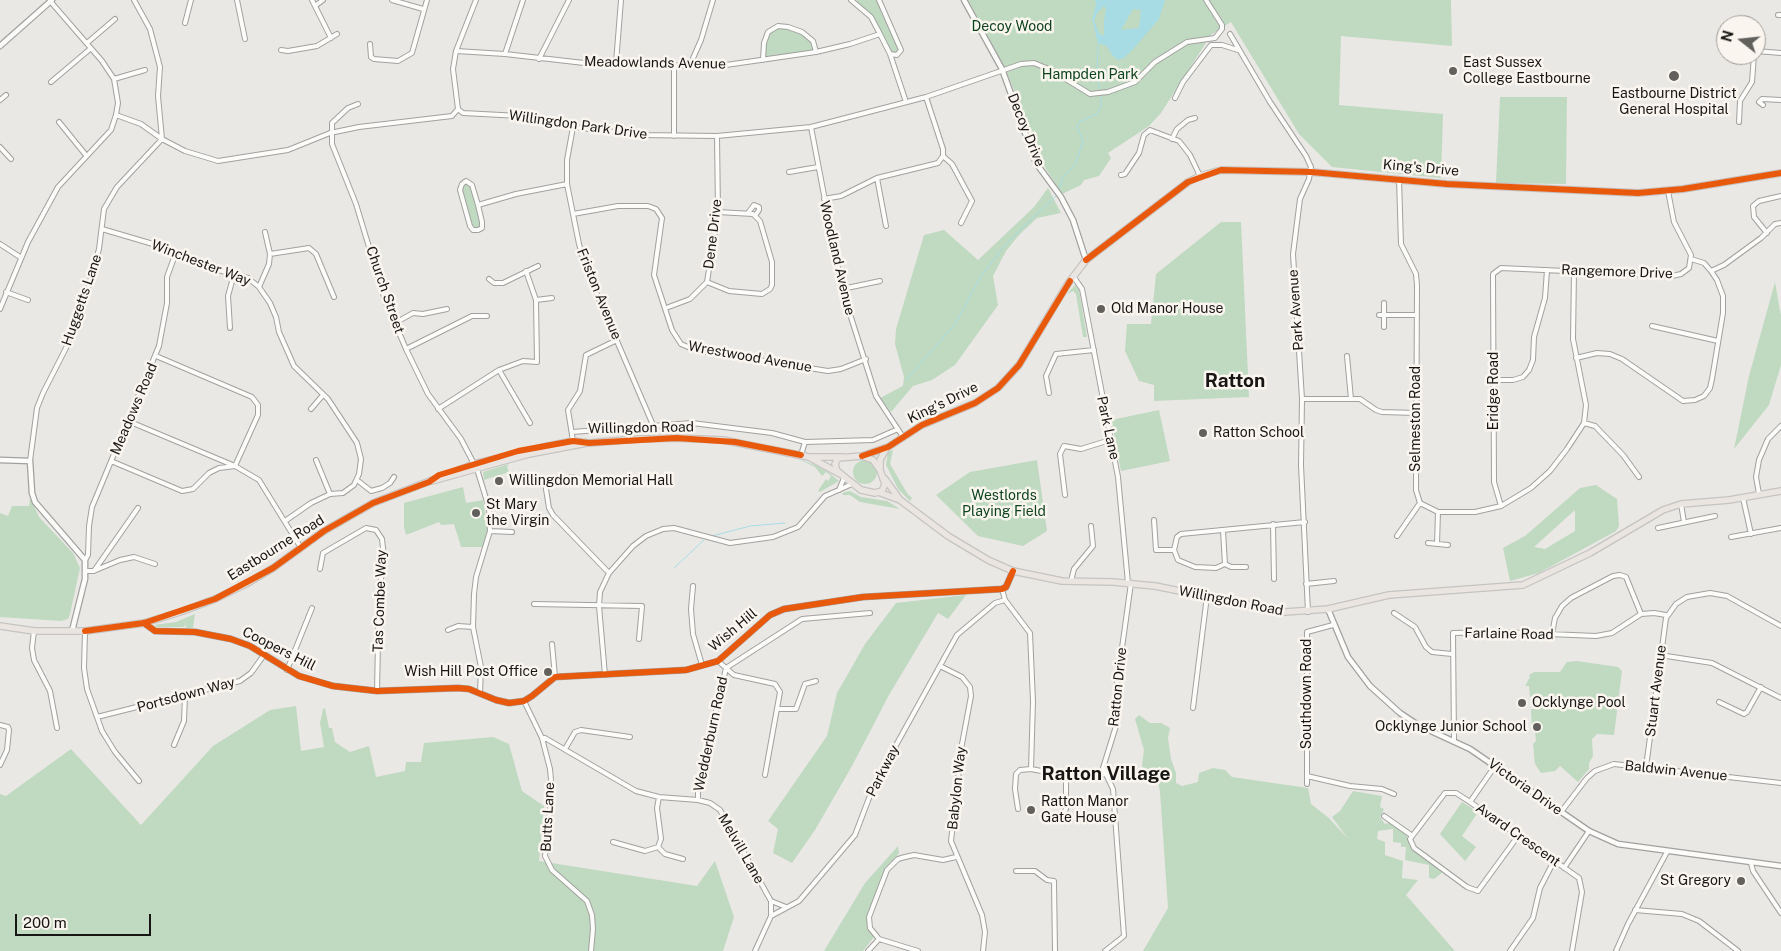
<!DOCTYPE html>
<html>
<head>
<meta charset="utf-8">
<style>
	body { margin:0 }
	#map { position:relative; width:1781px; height:951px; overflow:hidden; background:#eae8e5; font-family:"Public Sans",sans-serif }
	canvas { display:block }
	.north { position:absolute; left:1716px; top:15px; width:50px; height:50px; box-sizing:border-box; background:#faf6ef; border:1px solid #a09c97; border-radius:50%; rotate:286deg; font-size:14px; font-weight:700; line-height:20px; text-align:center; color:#181614 }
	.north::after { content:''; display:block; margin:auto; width:18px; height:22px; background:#62605d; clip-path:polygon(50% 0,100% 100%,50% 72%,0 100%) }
	.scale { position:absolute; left:15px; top:914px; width:136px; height:22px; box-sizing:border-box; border:2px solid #181614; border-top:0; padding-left:6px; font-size:15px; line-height:18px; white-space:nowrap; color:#181614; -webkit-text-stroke:4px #faf6ef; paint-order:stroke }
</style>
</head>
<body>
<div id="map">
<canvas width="1781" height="951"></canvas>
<div class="north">N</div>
<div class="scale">200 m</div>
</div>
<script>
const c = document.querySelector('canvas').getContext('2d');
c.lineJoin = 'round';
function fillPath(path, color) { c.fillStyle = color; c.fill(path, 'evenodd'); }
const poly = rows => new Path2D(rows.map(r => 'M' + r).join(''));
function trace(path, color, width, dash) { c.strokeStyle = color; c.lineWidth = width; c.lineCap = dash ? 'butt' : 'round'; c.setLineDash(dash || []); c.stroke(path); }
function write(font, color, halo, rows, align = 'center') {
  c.font = font + ' "Public Sans",sans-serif'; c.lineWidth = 5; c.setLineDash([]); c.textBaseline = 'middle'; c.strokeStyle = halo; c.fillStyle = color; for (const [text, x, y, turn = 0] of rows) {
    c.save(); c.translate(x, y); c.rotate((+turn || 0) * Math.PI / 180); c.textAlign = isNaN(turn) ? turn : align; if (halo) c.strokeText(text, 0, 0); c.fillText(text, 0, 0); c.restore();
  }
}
fillPath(poly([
	[857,0,879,0,901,50,897,55,890,54,871,17,857,3],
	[968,0,1451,0,1452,46,1341,36,1339,105,1443,114,1441,178,1332,167,1299,134,1231,22,1211,35,1161,113,1149,126,1108,153,1111,158,1099,176,1084,180,1081,185,1062,194,1046,169,1005,68],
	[778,26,802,32,813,41,816,52,763,60,768,32],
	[1500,97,1567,97,1566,184,1496,183],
	[470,182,482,228,473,230,470,226,460,190,462,184],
	[1048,188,1061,213,1037,218,1019,235,1006,251,993,276,998,305,955,365,932,380,913,386,891,412,880,398,903,386,904,377,895,344,896,329,924,235,944,230,978,260,1034,207],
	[1221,222,1241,222,1249,397,1154,401,1154,385,1139,381,1125,351,1127,324,1151,324,1156,274],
	[1775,282,1781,316,1781,365,1769,405,1734,449,1749,376],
	[1075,285,1079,290,1087,337,1083,337,1076,294,1073,291,1067,294],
	[1159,410,1170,461,1121,471,1111,420],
	[893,450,890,464,907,493,912,498,910,501,898,489,886,465,888,452],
	[796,458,815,465,828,472,839,481,820,492,818,491,826,479,828,481,831,476,826,472,822,476,815,467],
	[1037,460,1047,531,1023,546,978,536,936,495,970,472],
	'853 472a12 12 0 1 1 24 0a12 12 0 1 1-24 0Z',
	[509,464,507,467,509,472,484,480,483,472],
	[1596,485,1617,499,1619,526,1616,531,1539,573,1510,581,1503,548,1525,536,1580,488],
	[1575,510,1575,531,1545,549,1534,547],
	[463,487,466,503,483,500,488,529,483,547,461,547,454,524,441,525,439,522,406,535,404,527,404,503],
	[850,491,861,497,887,501,900,509,860,502,850,495,843,495,842,493],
	[30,499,33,504,31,507,33,504,39,517,73,553,80,568,70,614,68,619,61,621,0,617,0,513,8,516,12,506,29,506],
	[966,595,948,619,938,613,889,695,852,766,815,830,792,863,773,853,778,829,768,821,827,736,837,693,865,644,896,603],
	[195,614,193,628,186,628,185,620,185,626,183,627,154,627,157,626,154,625,176,622],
	[1577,661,1618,667,1622,671,1614,735,1597,734,1592,739,1593,756,1589,763,1589,769,1578,782,1560,766,1555,771,1541,773,1535,764,1533,744,1536,741,1535,731,1532,731,1531,709,1538,709,1537,696,1530,697,1529,686,1525,686,1530,677,1529,675,1534,672,1560,672,1567,662],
	[296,706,301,751,324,747,320,723,323,709,325,708,329,728,332,728,335,742,350,752,369,746,376,777,405,771,406,762,421,762,424,743,493,737,509,744,522,791,544,806,539,861,697,886,715,861,734,917,723,951,0,951,0,794,6,796,71,749,141,825,213,746,270,710],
	[1139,715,1150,723,1161,723,1170,728,1168,738,1171,759,1176,773,1176,783,1182,786,1198,782,1199,773,1213,768,1225,770,1232,777,1308,788,1311,804,1329,818,1348,839,1332,817,1340,811,1353,791,1382,796,1380,807,1384,809,1380,817,1385,824,1391,822,1405,832,1411,847,1443,872,1434,879,1429,878,1429,865,1405,860,1406,847,1401,847,1401,843,1393,842,1393,829,1378,831,1377,839,1385,842,1385,855,1403,861,1402,878,1418,880,1406,895,1455,951,1143,951,1168,908,1160,792,1157,775,1144,773,1142,765,1144,750,1135,719],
	[1462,802,1478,812,1462,836,1476,847,1465,861,1440,834],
	[898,846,899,853,886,870,878,886,869,922,874,937,863,951,824,951,865,883]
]), '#c0d9c1');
fillPath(poly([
	[1095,0,1165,0,1159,19,1135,47,1124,58,1118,60,1112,55,1107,46,1098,43,1092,19,1096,5],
	[1104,6,1106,9,1104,20,1104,36,1099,33,1094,21,1097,13],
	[1133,9,1141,10,1139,28,1121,30]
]), '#a7dce4');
trace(poly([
	[1098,43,1097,78,1100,89],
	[1059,190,1062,179,1076,163,1083,141,1077,127,1079,122,1097,114,1101,107,1101,97],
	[906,380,955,324,981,276,1006,244,1056,196],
	[712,536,750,526,785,523],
	[674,568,704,540]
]), '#a7dce4', 1);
const minor = poly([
	[134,0,150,29,160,67,158,96,162,139],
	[237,0,245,39],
	[312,0,331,38],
	[392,0,423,9],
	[851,0,871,17,880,34,890,54,906,102],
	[879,0,901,50,897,55,890,54],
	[315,6,323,0],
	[1778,15,1781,15],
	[185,23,191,0],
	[1230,34,1270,102,1306,156,1311,167,1309,179,1300,199,1293,254,1302,399,1301,465,1308,612],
	[87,43,115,19],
	[370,44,371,57,374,59,398,61,412,53,427,0],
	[281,50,288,51,317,46,337,34],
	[456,51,505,54,593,64,719,66,816,52,850,44,880,34],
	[1756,51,1781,53],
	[505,54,523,0],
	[539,59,569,0],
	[763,60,764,43,768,32,778,26,788,27,802,32,813,41,816,52],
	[616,63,621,0],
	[690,65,701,40,713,0],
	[114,79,145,70],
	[51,82,90,49],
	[1175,98,1183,82,1211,45,1222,45,1238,50],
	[0,100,6,95],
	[358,104,348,108,332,123,332,144,356,204,385,300,406,349,428,394,461,439,474,464],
	[1763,105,1759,102,1762,99,1781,100],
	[458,109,463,113,520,116,573,127,641,135,717,136,811,127,926,97,1021,64,1034,63,1051,70,1090,94,1108,92,1135,82,1155,62,1187,42,1215,38,1222,29,1222,25,1206,0],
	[458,109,453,69,456,51,476,0],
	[116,115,141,124,162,139,185,151,218,161,288,150,330,133,359,127,452,116,458,109],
	[59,122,85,154],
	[1739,122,1740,101,1752,82,1754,55],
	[573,127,567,160,567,184,579,244,586,269,653,425],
	[811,127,842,289,876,396,903,437],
	[674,136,674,66],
	[1172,139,1177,129,1188,120,1195,118],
	[0,147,11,159],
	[943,156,952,164,972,201,961,223],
	[789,172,818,167],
	[1121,175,1125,174,1139,153,1144,135,1150,130,1179,141,1190,155,1200,176],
	[877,178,886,226],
	[1399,179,1401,244,1416,274,1417,285,1416,490,1420,503,1438,512,1475,512,1501,506,1531,488,1550,471,1567,449,1584,423,1586,405,1573,339,1574,271],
	[824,199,841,196,877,178,938,163,943,156,943,149,926,97],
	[478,205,472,185,466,181,462,184,460,190,470,226,473,230,478,230,482,228,482,222,478,205,516,194,567,184],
	[748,213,754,205,759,207,759,210,755,216],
	[573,214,618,206,648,206,656,209,662,218,654,275,672,330,681,344,695,350,828,371,841,369,866,359],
	[102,229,153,244,200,265,248,278,259,287,270,303,276,317,279,332,294,366,328,399,357,443,361,459,359,474,354,485,343,493,330,494,311,503,285,521],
	[1767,233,1754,217,1753,206,1759,201,1781,196],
	[0,244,20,257],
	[270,254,309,248,316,254,334,297],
	[526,271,536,300],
	[1711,271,1724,265,1761,238,1775,224,1781,223],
	[1073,276,1082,289,1118,477,1128,583],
	[489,279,494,283,503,283,538,266],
	[707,282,729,291,762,294,770,289,772,285,772,262,760,221,753,214,718,212],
	[259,287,269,264,270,254,265,232],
	[842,289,880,281],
	[6,292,28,300],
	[1384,303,1384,327],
	[666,308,690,299,707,282,718,212,717,136],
	[0,309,28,242,58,187,111,130,116,115,118,103,114,79,102,61,50,1],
	[1379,315,1417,315],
	[395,323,413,313,423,314,447,309],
	[1652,326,1718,341],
	[230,328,228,296,234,274],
	[406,349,472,316,487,316],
	[1347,356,1351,399],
	[1576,358,1597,353,1610,354,1622,359,1683,401,1695,400,1704,396,1710,388,1712,379,1723,313,1723,296,1717,280,1711,271,1704,263,1691,259],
	[499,370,530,423],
	[1494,380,1513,380,1523,377,1529,370,1533,360,1534,337,1545,298,1547,270],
	[1049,393,1046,376,1056,354,1094,350],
	[1302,399,1360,399,1376,410,1382,412,1416,413],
	[311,409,323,395],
	[438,409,499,370,523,361,537,362,536,300,552,298],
	[128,421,235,466,258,415,258,405,252,397,156,356],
	[1584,423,1595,426,1623,455,1639,477],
	[572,432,692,423,772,433,805,442,873,440,898,429],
	[573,441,568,410,580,391,586,355,617,340],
	[801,455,805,442],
	[316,460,330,494],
	[30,461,37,408,43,393,67,346,87,292,99,249,104,209,117,187,162,139],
	[111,461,182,491,193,489,209,473,219,468,235,466,259,480,301,548],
	[477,469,489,508,490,531,476,577,474,594,473,627,481,667,480,693],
	[573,477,545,483,549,508,553,515,609,573],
	[357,480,371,491,382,488,390,483,394,477],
	[839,490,844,478],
	[1759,494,1756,477,1759,460,1768,439,1781,426],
	[1065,495,1060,454,1064,446,1081,449,1110,440],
	[1743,498,1751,534],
	[1681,504,1684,522],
	[1501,506,1494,482,1493,274,1501,268,1672,276,1681,274,1689,268,1691,255,1674,222,1668,191],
	[1154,520,1156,550,1174,550],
	[1273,524,1274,579],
	[1658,528,1715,516],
	[490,531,512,532],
	[1223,531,1225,564,1216,568,1195,567,1178,560,1174,550,1177,537,1181,534,1305,522],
	[1397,536,1420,503],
	[1731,537,1781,528],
	[1428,543,1448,545],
	[1437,544,1438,512],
	[85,560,88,555,89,526,92,507,159,346,167,303,167,277,175,255],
	[1225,564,1231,567,1246,567],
	[320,569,323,553,366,528,376,530,382,539,384,557,379,593,377,691],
	[96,570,120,560,134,557,155,564],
	[86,571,94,571,138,508],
	[1071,581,1074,569,1093,546,1091,526],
	[1306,584,1334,581],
	[693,586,691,609,693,634,702,665],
	[1005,600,1030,633,1033,701,1031,769],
	[534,604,642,606,639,639],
	[1394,613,1415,627,1426,647,1432,652,1452,654],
	[448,630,458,626,473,627],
	[34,631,32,648,34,660,50,691,57,728],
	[85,631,84,668,87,689,102,731,115,752,139,781],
	[1552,634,1555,618,1562,606,1571,598,1613,576,1620,575,1626,577,1641,614],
	[552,644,555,677],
	[1660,655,1712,663,1781,698],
	[718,661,734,675,775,684,780,692,765,775],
	[940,666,962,677,970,687,971,696,962,744,951,841,982,915,985,932,983,951],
	[287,670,312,608],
	[605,675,599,606,600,592,609,573,633,546,646,536,663,529,674,528,730,543,773,537,798,527,825,496,852,484],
	[524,701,542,738,550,769,552,791,545,856,552,870,587,901,592,915,593,929,591,951],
	[1719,702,1744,714,1747,712,1761,687],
	[1193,708,1207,596],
	[778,709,796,709,805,684,816,681],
	[97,717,240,681,251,673,264,655],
	[0,725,8,727,9,730,7,750,0,765],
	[542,738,545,738,636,791,659,797,698,800,710,803,720,810,771,901,771,916],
	[1454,741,1453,633,1502,632,1596,636,1612,633,1641,614,1654,613,1666,615],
	[174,745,184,721,185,696],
	[565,749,575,732,581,730,630,737],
	[1646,767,1666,618,1676,604,1687,597,1710,593,1727,596,1781,626],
	[1307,776,1350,786,1382,789,1394,794],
	[1307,784,1307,632,1333,625],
	[698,800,698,789,726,668,802,619,870,613],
	[1470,802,1495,766],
	[1018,809,1015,789,1016,774,1020,770,1031,769,1072,777,1105,774],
	[1561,812,1587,778,1595,771,1614,764,1781,783],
	[1063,814,1066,809,1066,776],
	[1384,816,1411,835],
	[1518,836,1478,891,1467,887,1414,848,1410,839,1445,793,1456,793,1470,802,1579,878,1582,892,1572,951],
	[613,842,645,851,658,847,661,839,657,808,659,797],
	[658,847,665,854,683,859],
	[1751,863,1753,871,1781,913],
	[1564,868,1589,831],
	[1016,871,1035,871,1047,880,1054,881,1055,951],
	[771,901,786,907],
	[1635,910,1682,914,1699,921,1738,951],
	[755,951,771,916,799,901,855,835,874,785,957,635,995,603,1005,600,1002,589],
	[868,951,879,939],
	[918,951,879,939,870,928,869,917,887,870,898,859,905,857,914,855,943,860,956,857],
	[1105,951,1124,936,1113,789,1103,768,1116,726,1117,684,1131,583],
	[1510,951,1533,918,1540,888,1554,861],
	[1616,951,1628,924,1667,852]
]);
const tertiary = poly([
	[964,0,1002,69,1036,163,1061,197,1073,220,1086,260],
	[0,46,52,0],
	[0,460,30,461,32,493,35,502,85,560,85,579,72,631],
	[1328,609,1348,657,1370,686,1400,713,1418,725,1470,749,1589,831,1618,844,1781,866],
	[144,623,155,631,195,632,231,639,250,646,299,676,333,686,377,691,458,688,469,689,496,700,509,703,524,701,532,696,555,677,686,670,718,661,770,615,784,609,863,597,1002,589,1006,587,1013,571]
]);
const primary = poly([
	[862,456,888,447,922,425,975,403,998,388,1019,365,1067,285,1086,260,1188,182,1200,176,1221,170,1311,172,1447,184,1638,193,1683,189,1781,173],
	[862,456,873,460,880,470,885,484,882,491,875,493,861,490,837,471,835,464,838,458,862,456],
	[811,457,842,457],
	[880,468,880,460,886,449],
	[885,479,900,500,948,536,988,560,1013,571,1062,581,1113,582,1155,586,1285,612,1328,609,1389,595,1523,585,1590,553,1663,510,1681,504,1729,500,1781,491],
	[432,481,529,454,587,443],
	[878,492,900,500],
	[0,626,34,631,85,631,144,623,180,612,215,599,246,584,273,568,324,531,373,503,474,464,548,446,573,441,589,443,638,439,676,438,723,440,809,457,840,474]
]);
trace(minor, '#a2a19f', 6);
trace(tertiary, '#a2a19f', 7);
trace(primary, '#c5c4c2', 8);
trace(minor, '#fcfcfb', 4);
trace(tertiary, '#fcfcfb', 4.5);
trace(primary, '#eae5e0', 5.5);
trace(poly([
	[1086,260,1188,182,1221,170,1311,172,1447,184,1638,193,1683,189,1781,173],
	[862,456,888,447,922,425,975,403,998,388,1019,365,1070,281],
	[144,623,155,631,195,632,231,639,250,646,299,676,333,686,377,691,458,688,469,689,496,700,509,703,524,701,532,696,555,677,686,670,718,661,770,615,784,609,863,597,1002,589,1006,587,1013,571],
	[85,631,144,623,215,599,273,568,324,531,373,503,429,482,439,475,518,451,573,441,589,443,676,438,735,442,801,455]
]), '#e8590c', 6);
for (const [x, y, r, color] of [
	[1453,71,5,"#62605d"],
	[1674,76,6,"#62605d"],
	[1101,309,5,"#62605d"],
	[1203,433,5,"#62605d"],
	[499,481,5,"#62605d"],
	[476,513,5,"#62605d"],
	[548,672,5,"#62605d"],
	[1522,703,5,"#62605d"],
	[1537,727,5,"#62605d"],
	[1031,810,5,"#62605d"],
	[1741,881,5,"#62605d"]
]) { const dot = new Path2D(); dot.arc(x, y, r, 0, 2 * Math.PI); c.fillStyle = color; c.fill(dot); trace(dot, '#faf6ef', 2); }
write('14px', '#0d441d', '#faf6ef', [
	["Decoy Wood",1012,27],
	["Hampden Park",1090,75],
	["Westlords",1004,496],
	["Playing Field",1004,512]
]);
write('14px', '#181614', '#faf6ef', [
	["Meadowlands Avenue",655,63,1],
	["Willingdon Park Drive",578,125,8],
	["Decoy Drive",1026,130,68],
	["King's Drive",1421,168,5],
	["Dene Drive",713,234,-83],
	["Woodland Avenue",837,258,77],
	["Winchester Way",201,263,21],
	["Rangemore Drive",1617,272,2],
	["Church Street",385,290,71],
	["Friston Avenue",599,294,68],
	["Huggetts Lane",82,300,-71],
	["Park Avenue",1296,310,-94],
	["Wrestwood Avenue",750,357,10],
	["Eridge Road",1494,391,-90],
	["King's Drive",943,403,-26],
	["Meadows Road",134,409,-67],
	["Selmeston Road",1416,419,-90],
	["Willingdon Road",641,428,-1],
	["Park Lane",1108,428,78],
	["Eastbourne Road",276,548,-32],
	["Tas Combe Way",380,601,-88],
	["Willingdon Road",1231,601,11],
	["Wish Hill",733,630,-40],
	["Farlaine Road",1509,634,1],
	["Coopers Hill",279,649,27],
	["Ratton Drive",1118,687,-84],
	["Stuart Avenue",1656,691,-83],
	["Southdown Road",1307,694,-90],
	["Portsdown Way",186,695,-15],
	["Wedderburn Road",711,734,-78],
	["Parkway",883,771,-63],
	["Baldwin Avenue",1676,771,6],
	["Victoria Drive",1525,787,35],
	["Babylon Way",957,788,-84],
	["Butts Lane",548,817,-87],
	["Avard Crescent",1518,835,35],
	["Melvill Lane",741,849,60]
]);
write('14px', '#181614', '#faf6ef', [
	["East Sussex",1463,63],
	["College Eastbourne",1463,79],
	["Eastbourne District",1674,94,"center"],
	["General Hospital",1674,110,"center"],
	["Old Manor House",1111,309],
	["Ratton School",1213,433],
	["Willingdon Memorial Hall",509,481],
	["St Mary",486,505],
	["the Virgin",486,521],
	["Wish Hill Post Office",538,672,"right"],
	["Ocklynge Pool",1532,703],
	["Ocklynge Junior School",1527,727,"right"],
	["Ratton Manor",1041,802],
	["Gate House",1041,818],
	["St Gregory",1731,881,"right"]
], 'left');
write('bold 19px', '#181614', '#faf6ef', [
	["Ratton",1235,381],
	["Ratton Village",1106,774]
]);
</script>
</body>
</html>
